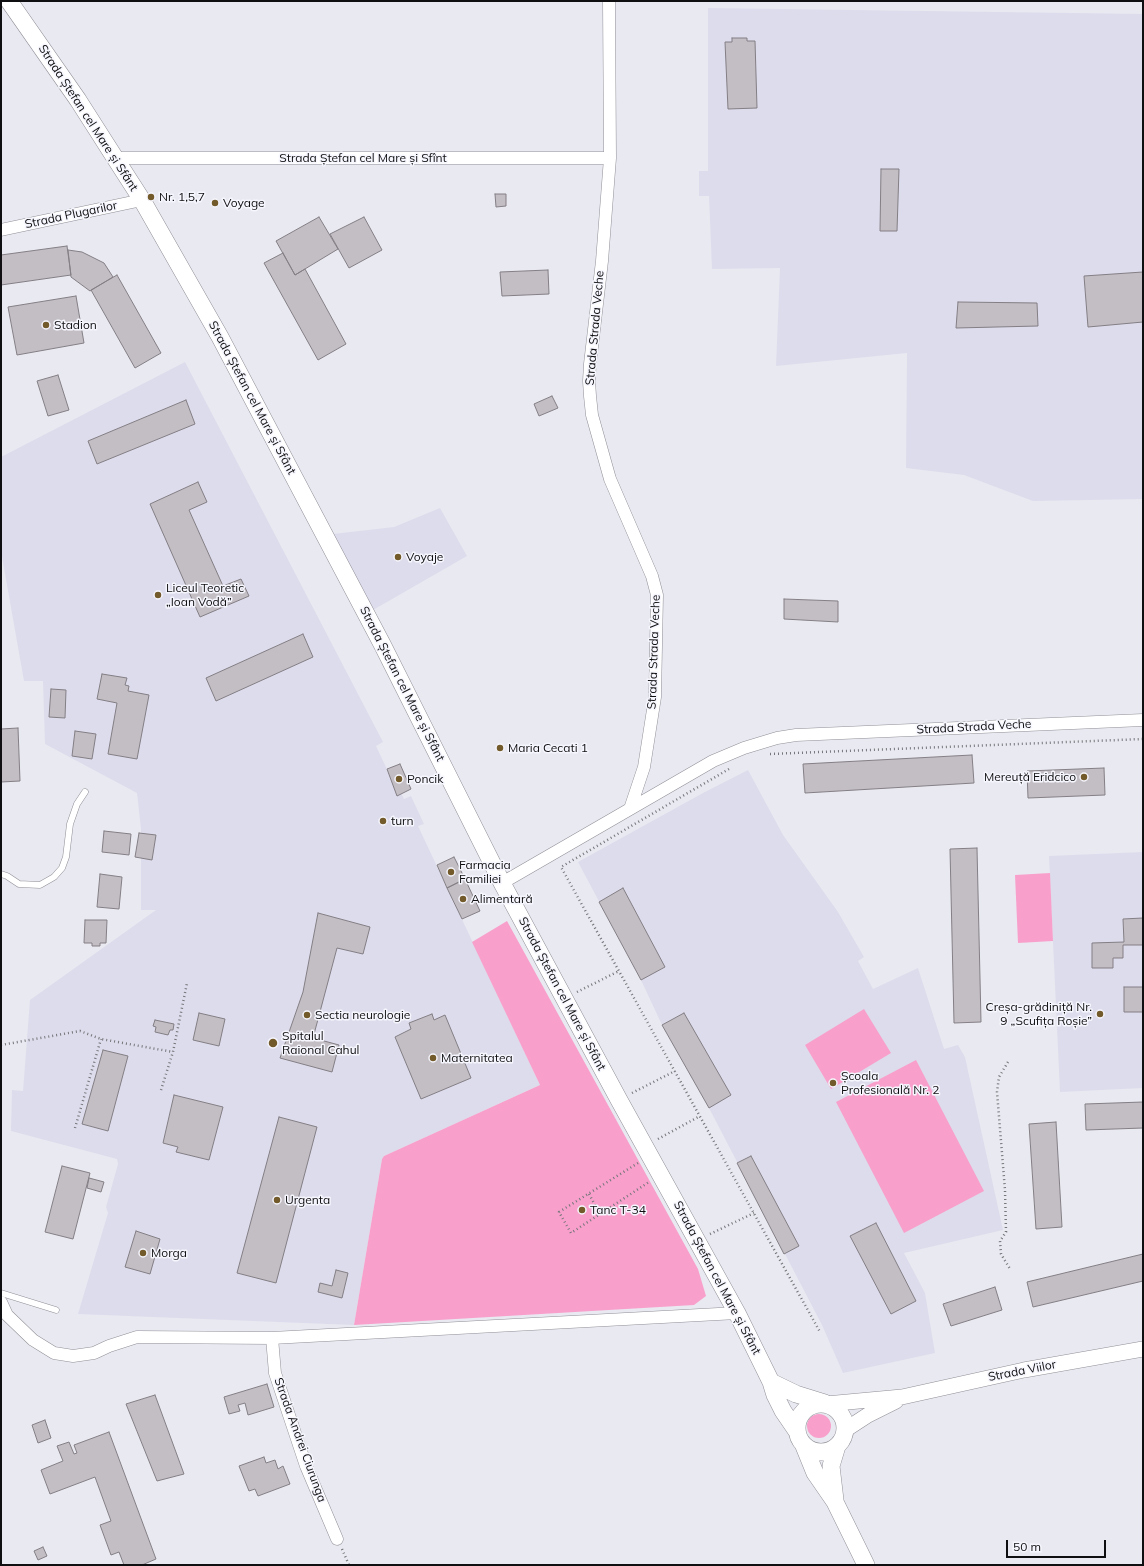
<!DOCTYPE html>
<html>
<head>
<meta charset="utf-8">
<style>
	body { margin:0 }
	#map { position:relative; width:1144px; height:1566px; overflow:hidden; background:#e9e9f1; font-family:Mulish,sans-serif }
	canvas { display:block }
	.frame { position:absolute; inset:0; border:2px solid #0f0f11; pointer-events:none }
	.scale { position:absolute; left:1006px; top:1540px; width:100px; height:18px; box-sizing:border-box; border:2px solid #0f0f11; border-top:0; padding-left:5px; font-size:12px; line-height:14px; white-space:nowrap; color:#0f0f11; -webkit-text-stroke:3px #f6f6fe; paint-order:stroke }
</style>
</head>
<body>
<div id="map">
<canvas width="1144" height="1566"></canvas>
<div class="frame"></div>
<div class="scale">50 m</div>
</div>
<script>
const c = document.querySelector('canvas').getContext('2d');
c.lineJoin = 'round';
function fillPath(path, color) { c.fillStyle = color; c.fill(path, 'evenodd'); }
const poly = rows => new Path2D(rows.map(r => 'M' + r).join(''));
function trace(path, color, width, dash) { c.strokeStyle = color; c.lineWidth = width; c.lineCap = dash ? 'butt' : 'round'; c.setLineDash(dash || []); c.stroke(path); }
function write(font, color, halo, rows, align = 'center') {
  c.font = font + ' Mulish,sans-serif'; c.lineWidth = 3; c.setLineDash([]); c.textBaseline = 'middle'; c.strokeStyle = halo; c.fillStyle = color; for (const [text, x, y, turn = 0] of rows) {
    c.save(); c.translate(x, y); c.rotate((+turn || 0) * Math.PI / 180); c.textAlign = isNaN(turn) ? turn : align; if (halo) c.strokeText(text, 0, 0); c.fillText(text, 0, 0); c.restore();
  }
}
fillPath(poly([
	[708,8,1143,14,1143,499,1033,501,964,475,906,468,907,353,776,366,780,268,712,269,709,196,699,196,699,171,708,171],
	[185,362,383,742,376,746,393,782,395,781,404,799,411,796,424,824,418,826,540,1085,384,1156,382,1159,354,1325,78,1314,108,1213,106,1207,118,1164,117,1159,11,1131,12,1090,23,1091,30,1000,156,910,141,910,141,829,137,793,45,744,43,681,24,681,1,551,1,457],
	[440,508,467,556,373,610,333,534,394,527],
	[748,770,783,835,838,912,864,957,858,961,873,989,918,968,944,1049,958,1045,965,1057,1003,1230,904,1253,925,1293,935,1353,843,1373,822,1325,709,1108,662,1025,641,980,578,862,703,793],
	[1143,852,1143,1088,1060,1092,1049,856]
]), '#dddcec');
fillPath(poly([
	[1050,873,1053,941,1018,943,1015,875],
	[507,921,698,1269,706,1296,694,1305,354,1325,382,1159,384,1156,540,1085,472,942],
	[864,1009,891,1053,831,1089,805,1045],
	[916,1060,984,1191,904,1233,836,1102],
	'807 1426a12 12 0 1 1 24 0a12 12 0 1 1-24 0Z'
]), '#f8a0cb');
const building = poly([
	[732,38,747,38,747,41,755,41,757,108,728,109,725,42,732,42,732,38],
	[881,169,899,169,897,231,880,231,881,169],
	[495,194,506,194,506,206,496,207,495,194],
	[319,217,338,249,295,275,276,241,319,217],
	[364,217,382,250,349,268,330,234,364,217],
	[67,246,71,275,1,285,1,255,67,246],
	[68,250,82,252,104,263,113,277,90,291,71,277,68,250],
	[283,253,295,275,305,269,346,344,318,360,264,263,283,253],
	[548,270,549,294,502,296,500,272,548,270],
	[1143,272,1143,322,1088,327,1084,276,1143,272],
	[117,275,161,353,135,368,91,290,117,275],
	[76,296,84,343,17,355,8,307,76,296],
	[958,302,1037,303,1038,326,956,328,958,302],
	[58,375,69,410,48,416,37,381,58,375],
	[552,396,558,408,539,416,534,404,552,396],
	[186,400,195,424,97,464,88,441,186,400],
	[198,482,207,502,189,510,223,586,241,579,249,596,200,617,150,504,198,482],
	[784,599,838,601,838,622,784,619,784,599],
	[303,634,313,657,216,701,206,678,303,634],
	[102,674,127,678,125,685,129,686,128,691,149,695,137,759,108,754,117,703,97,699,102,674],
	[51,689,66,690,65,718,49,717,51,689],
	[18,728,20,781,1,782,1,729,18,728],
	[75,731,96,734,92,759,72,756,75,731],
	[972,755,974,783,805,793,803,764,972,755],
	[400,764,411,789,397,796,387,769,400,764],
	[1104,768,1105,795,1028,798,1027,771,1104,768],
	[104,831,131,834,129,855,102,852,104,831],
	[139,833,156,835,152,860,135,857,139,833],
	[977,848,981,1022,954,1023,950,849,977,848],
	[454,857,465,879,447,888,437,865,454,857],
	[100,874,122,877,119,909,97,907,100,874],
	[465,879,480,911,462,919,447,888,465,879],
	[623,888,665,967,641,980,599,902,623,888],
	[318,913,370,927,363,954,337,948,313,1038,339,1045,332,1072,280,1058,303,992,318,913],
	[1143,918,1143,945,1123,945,1123,958,1113,958,1113,968,1092,968,1092,943,1124,942,1123,919,1143,918],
	[85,920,107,920,106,943,100,943,100,946,92,946,92,943,84,943,85,920],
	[1124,987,1143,987,1143,1012,1124,1012,1124,987],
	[199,1013,225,1019,219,1046,193,1040,199,1013],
	[684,1013,731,1095,709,1108,662,1025,684,1013],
	[432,1014,434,1020,445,1015,471,1078,421,1099,395,1037,411,1029,409,1023,432,1014],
	[155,1020,174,1024,173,1030,170,1030,168,1035,155,1032,156,1027,153,1026,155,1020],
	[103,1050,128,1056,108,1131,82,1124,103,1050],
	[174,1095,223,1107,209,1160,176,1152,178,1147,163,1143,174,1095],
	[1143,1102,1143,1128,1086,1130,1085,1104,1143,1102],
	[279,1117,317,1127,276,1283,237,1273,279,1117],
	[1056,1122,1062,1227,1036,1229,1029,1124,1056,1122],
	[751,1156,799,1246,784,1254,737,1163,751,1156],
	[62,1166,90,1173,73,1239,45,1232,62,1166],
	[89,1178,104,1182,101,1192,87,1188,89,1178],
	[876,1223,916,1301,891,1314,850,1236,876,1223],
	[136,1231,160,1239,150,1274,125,1267,136,1231],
	[1143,1254,1143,1281,1033,1307,1027,1282,1143,1254],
	[336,1270,348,1273,342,1298,318,1292,320,1283,332,1286,336,1270],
	[995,1287,1002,1310,951,1326,943,1304,995,1287],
	[267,1384,274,1407,248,1415,245,1403,238,1405,240,1411,229,1414,224,1397,267,1384],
	[155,1395,184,1474,157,1481,126,1404,155,1395],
	[45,1420,51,1438,38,1443,32,1425,45,1420],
	[109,1432,156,1559,142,1565,124,1565,119,1552,111,1555,100,1525,111,1521,95,1477,50,1494,41,1470,63,1461,57,1446,69,1442,74,1454,77,1453,74,1445,109,1432],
	[264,1457,266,1463,275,1460,278,1469,283,1466,290,1484,258,1496,255,1489,249,1491,239,1466,264,1457],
	[43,1547,47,1556,38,1560,34,1551,43,1547]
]);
fillPath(building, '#c3bec4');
trace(building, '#847f85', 1);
const service = poly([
	[1,874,7,876,19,884,40,885,54,877,62,868,66,857,70,824,77,804,85,792],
	[1,1293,56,1310]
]);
const minor = poly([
	[609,1,610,158,602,261,590,364,589,381,590,396,592,415,610,479,652,576,657,595,655,697,644,767,630,809],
	[115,158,610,158],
	[1,230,142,200],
	[502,883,713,761,744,748,777,738,796,735,1143,720],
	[1,1302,7,1315,33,1340,54,1353,73,1356,94,1353,109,1346,137,1337,272,1338,737,1313],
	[272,1338,275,1373,306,1466,337,1539]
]);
const tertiary = poly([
	[826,1404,902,1397,1024,1370,1143,1349],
	[845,1430,868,1415,896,1401]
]);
const secondary = poly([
	[9,1,78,100,115,158,142,200,220,337,382,644,502,883,619,1100,737,1313,771,1382,775,1395,783,1411,796,1430],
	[771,1382,796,1394,825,1403],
	'797 1428a24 24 0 1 1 48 0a24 24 0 1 1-48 0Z',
	[804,1446,815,1473,835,1502,866,1565],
	[835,1500,831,1466,837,1446]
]);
trace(service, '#908f97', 7);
trace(minor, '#908f97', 13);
trace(tertiary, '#908f97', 16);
trace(secondary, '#908f97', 18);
trace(poly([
	[770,754,1143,739],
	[729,769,561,867,820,1332],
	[577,992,619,971],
	[1,1045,80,1031,101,1039,173,1052],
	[1008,1062,999,1077,997,1092,1005,1190,1006,1232,1000,1241,1001,1254,1010,1269],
	[161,1090,173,1052,187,983],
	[632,1093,675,1071],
	[75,1128,101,1039],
	[658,1139,700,1116],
	[638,1163,559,1212,571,1233,649,1182],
	[589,1194,600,1214],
	[710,1234,754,1213],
	[342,1549,349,1565]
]), '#75757a', 2.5, [1, 3]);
trace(service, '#fff', 6);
trace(minor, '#fff', 12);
trace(tertiary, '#fff', 15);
trace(secondary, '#fff', 17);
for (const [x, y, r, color] of [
	[151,197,4,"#735a2b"],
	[215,203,4,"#735a2b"],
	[46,325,4,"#735a2b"],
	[398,557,4,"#735a2b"],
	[158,595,4,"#735a2b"],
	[500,748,4,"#735a2b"],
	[1084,777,4,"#735a2b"],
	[399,779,4,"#735a2b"],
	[383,821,4,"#735a2b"],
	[451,872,4,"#735a2b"],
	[463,899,4,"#735a2b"],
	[1100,1014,4,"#735a2b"],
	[307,1015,4,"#735a2b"],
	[273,1043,5,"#735a2b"],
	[433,1058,4,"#735a2b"],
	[833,1083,4,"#735a2b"],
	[277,1200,4,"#735a2b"],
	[582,1210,4,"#735a2b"],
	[143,1253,4,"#735a2b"]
]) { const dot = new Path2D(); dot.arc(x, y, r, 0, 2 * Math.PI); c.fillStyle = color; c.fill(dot); trace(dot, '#f6f6fe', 1.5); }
write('12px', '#0f0f11', '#f6f6fe', [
	["Strada Ștefan cel Mare și Sfânt",88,118,57],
	["Strada Ștefan cel Mare și Sfînt",363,158],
	["Strada Plugarilor",71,215,-12],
	["Strada Strada Veche",595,328,-85],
	["Strada Ștefan cel Mare și Sfânt",252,398,62],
	["Strada Strada Veche",654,652,-88],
	["Strada Ștefan cel Mare și Sfânt",402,684,63],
	["Strada Strada Veche",974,727,-3],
	["Strada Ștefan cel Mare și Sfânt",562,994,62],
	["Strada Ștefan cel Mare și Sfânt",717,1278,62],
	["Strada Viilor",1022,1371,-11],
	["Strada Andrei Ciurunga",300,1440,70]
]);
write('12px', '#0f0f11', '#f6f6fe', [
	["Nr. 1,5,7",159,197],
	["Voyage",223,203],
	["Stadion",54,325],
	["Voyaje",406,557],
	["Liceul Teoretic",166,588],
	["„Ioan Vodă”",166,602],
	["Maria Cecati 1",508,748],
	["Mereuță Eridcico",1076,777,"right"],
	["Poncik",407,779],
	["turn",391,821],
	["Farmacia",459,865],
	["Familiei",459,879],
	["Alimentară",471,899],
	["Creșa-grădiniță Nr.",1092,1007,"right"],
	["9 „Scufița Roșie”",1092,1021,"right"],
	["Sectia neurologie",315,1015],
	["Spitalul",282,1036],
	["Raional Cahul",282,1050],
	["Maternitatea",441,1058],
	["Școala",841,1076],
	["Profesională Nr. 2",841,1090],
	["Urgenta",285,1200],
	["Tanc T-34",590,1210],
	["Morga",151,1253]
], 'left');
</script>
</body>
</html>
